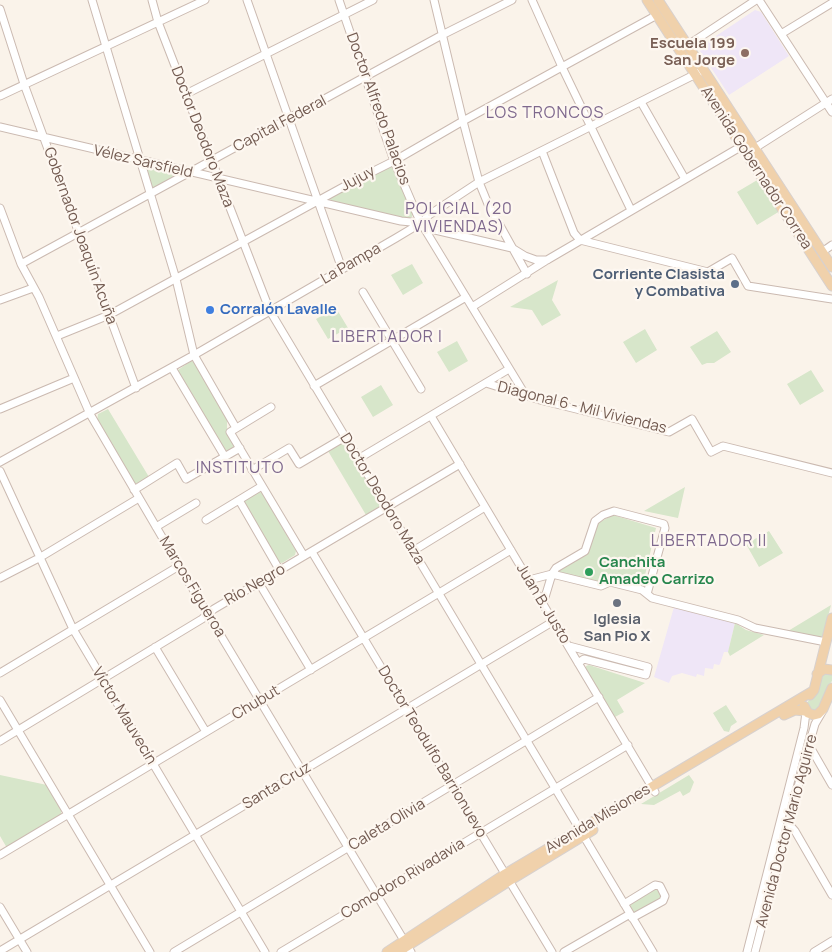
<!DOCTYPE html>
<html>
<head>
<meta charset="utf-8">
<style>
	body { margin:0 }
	canvas { display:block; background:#faf3ea }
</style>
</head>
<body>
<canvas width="832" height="952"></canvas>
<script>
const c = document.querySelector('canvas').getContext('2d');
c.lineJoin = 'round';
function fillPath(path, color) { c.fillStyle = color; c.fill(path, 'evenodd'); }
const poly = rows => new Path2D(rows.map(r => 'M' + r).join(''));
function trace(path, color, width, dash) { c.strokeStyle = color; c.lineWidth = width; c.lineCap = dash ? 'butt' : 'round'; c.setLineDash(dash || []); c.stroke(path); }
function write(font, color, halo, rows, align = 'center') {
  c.font = font + ' Manrope,sans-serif'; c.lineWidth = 4.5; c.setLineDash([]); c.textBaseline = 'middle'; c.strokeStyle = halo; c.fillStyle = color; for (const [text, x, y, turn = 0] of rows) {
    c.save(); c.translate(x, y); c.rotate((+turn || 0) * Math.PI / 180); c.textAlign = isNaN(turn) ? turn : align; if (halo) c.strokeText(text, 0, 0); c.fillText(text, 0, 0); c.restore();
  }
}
fillPath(poly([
	[755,10,761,12,789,56,729,95,700,51,701,46],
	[674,607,735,623,728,652,724,652,720,664,719,665,714,664,713,669,705,668,704,676,697,674,696,677,682,673,672,676,669,683,654,677]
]), '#efe6f7');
fillPath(poly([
	[148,166,174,172,176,175,174,178,152,188,150,186,146,169],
	[391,166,394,169,413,212,412,217,407,219,332,202,330,199,332,196],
	[759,179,780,211,757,225,737,192],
	[412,264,423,283,403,295,391,275],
	[558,280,552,300,561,315,542,326,532,310,510,307],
	[336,308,348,328,328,339,316,319],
	[645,329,657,350,636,363,623,342],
	[717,331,731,352,714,363,707,363,702,365,690,347],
	[457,341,468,361,449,372,437,352],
	[191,361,195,362,227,418,227,432,234,446,228,451,224,450,177,372,178,370],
	[811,370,824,391,800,405,787,384],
	[381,385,393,405,373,417,361,397],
	[108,409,149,477,139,483,133,483,97,421,98,414],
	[340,443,345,445,380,503,379,507,366,515,328,451],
	[685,487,678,518,644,511],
	[260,492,263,494,296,551,295,555,282,563,278,562,244,504,244,500,256,493],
	[613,515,656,528,642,588,600,583,558,573,558,570,587,551,598,523],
	[769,531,783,553,759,567,746,544],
	[831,605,823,636,820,638,788,631],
	[735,623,746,630,764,635,730,656,728,652],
	[589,665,645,683,617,700,624,712,615,717,586,669,586,666],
	[824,673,832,674,832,681,829,685,818,710,813,712,807,705,807,703,820,684],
	[726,705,737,722,731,726,729,732,724,731,713,713],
	[0,775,47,785,61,810,61,815,7,848,0,836],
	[689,775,694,782,690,792,683,796,680,791,654,805,641,804],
	[655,888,658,890,662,897,662,900,637,913,633,912,630,906,631,902]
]), '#d7e6ca');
const minor = poly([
	[92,0,176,279,194,355,236,428],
	[152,0,158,22,270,311,653,952],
	[247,0,342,269],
	[339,0,394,161,415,210,421,223,526,396],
	[434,0,463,121,479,182,488,204,527,274],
	[532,0,562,67,631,210],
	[759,0,832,112],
	[0,9,24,84,136,388],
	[781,34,832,3],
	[688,45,756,0],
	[186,94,373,0],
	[0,96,205,0],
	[641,102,685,179],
	[0,127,401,221,421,223,435,230,512,248,525,256,536,260,547,260],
	[542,151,574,233,580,240,708,272,732,258,748,286,832,299],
	[0,208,21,264,39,297,90,414,179,566,411,952],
	[822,252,832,245],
	[21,264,442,35,512,0],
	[363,292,421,389],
	[0,300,33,288],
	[472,307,547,260,742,146,755,148,832,99],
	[57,336,109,315,356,180,394,161,463,121,657,15],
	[172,368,225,457],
	[486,383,540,400,669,432,692,419,711,452,723,446,832,473],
	[314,386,466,297],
	[271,407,230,432,304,556],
	[0,409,74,378],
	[431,416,655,792],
	[358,459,509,369],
	[0,462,194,355,396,238,421,223,429,215,479,182,700,72],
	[252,470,289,448,299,464,345,437],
	[0,471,73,629,265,952],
	[134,490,177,463,186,479,240,448],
	[239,500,280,571],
	[206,520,262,486],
	[156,527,196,503],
	[413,551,485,507],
	[312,552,552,952],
	[0,578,39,558,139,498],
	[529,580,552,574,601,586,610,582,642,590,652,598,738,620,755,628,826,642],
	[259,583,311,670],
	[543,604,552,574,556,568,585,551,595,521,603,515,614,511,664,524,665,528,647,594],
	[569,646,648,667,646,675,584,659,578,663],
	[155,647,206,732],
	[0,673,179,566],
	[0,700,150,952],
	[0,741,202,619,214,609,460,464],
	[809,745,832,785],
	[788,823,795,831,832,895],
	[0,855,511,550],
	[624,904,655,885,660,886,665,896,663,901,632,918],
	[0,907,27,952],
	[0,951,554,621],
	[174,952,599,697],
	[281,952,628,745],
	[564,952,630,914],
	[747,952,804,728,806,712],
	[755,952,809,745,815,724,822,712],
	[814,952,832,941]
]);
const major = poly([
	[647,0,832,286],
	[658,0,832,267],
	[817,674,824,669,832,670],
	[810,695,814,690,832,618],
	[804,706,808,713,814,715,818,714,823,709,832,688],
	[784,715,795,710,805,711],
	[387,952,505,874,813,691],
	[398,952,509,881,593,830]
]);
trace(minor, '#cbbab1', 9);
trace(major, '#d8d1ce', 11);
trace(minor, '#fff', 7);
trace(major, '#f0d1ab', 9);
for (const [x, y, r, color] of [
	[745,53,5,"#8d6e63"],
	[735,284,5,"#5c6f8a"],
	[210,310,5,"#3f7fe0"],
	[589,572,5,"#2e9e5b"],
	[617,603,5,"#6b7280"]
]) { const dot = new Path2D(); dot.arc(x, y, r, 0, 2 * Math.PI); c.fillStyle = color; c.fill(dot); trace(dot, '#fdf7f0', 2); }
write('bold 15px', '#785e54', '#fdf7f0', [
	["Escuela 199",735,44],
	["San Jorge",735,61]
], 'right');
write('15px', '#725a50', '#fdf7f0', [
	["Doctor Alfredo Palacios",378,109,70],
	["Capital Federal",280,124,-28],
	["Doctor Deodoro Maza",202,137,69],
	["Vélez Sarsfield",143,162,13],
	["Avenida Gobernador Correa",756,168,57],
	["Jujuy",358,179,-28],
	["Gobernador Joaquín Acuña",80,236,70],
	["La Pampa",351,264,-30],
	["Diagonal 6 - Mil Viviendas",582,408,14],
	["Doctor Deodoro Maza",382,499,59],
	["Río Negro",255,585,-30],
	["Marcos Figueroa",192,587,59],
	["Juan B. Justo",543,604,59],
	["Chubut",256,703,-31],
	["Víctor Mauvecín",124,716,59],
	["Doctor Teodulfo Barrionuevo",432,752,59],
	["Santa Cruz",277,786,-31],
	["Avenida Misiones",598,819,-31],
	["Caleta Olivia",387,825,-31],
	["Avenida Doctor Mario Aguirre",787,831,-75],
	["Comodoro Rivadavia",403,879,-31]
]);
write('bold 15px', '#4e5e75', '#fdf7f0', [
	["Corriente Clasista",725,275],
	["y Combativa",725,292]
], 'right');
write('bold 15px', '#366cbe', '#fdf7f0', [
	["Corralón Lavalle",220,310]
], 'left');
write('bold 15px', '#27864d', '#fdf7f0', [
	["Canchita",599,563],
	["Amadeo Carrizo",599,580]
], 'left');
write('bold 15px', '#5b616d', '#fdf7f0', [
	["Iglesia",617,620],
	["San Pio X",617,637]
]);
c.letterSpacing = '1px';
write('16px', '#7e688d', '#fdf7f0', [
	["LOS TRONCOS",545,114],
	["POLICIAL (20",459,210],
	["VIVIENDAS)",459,228],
	["LIBERTADOR I",387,338],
	["INSTITUTO",240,469],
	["LIBERTADOR II",709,542]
]);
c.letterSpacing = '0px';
</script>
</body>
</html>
